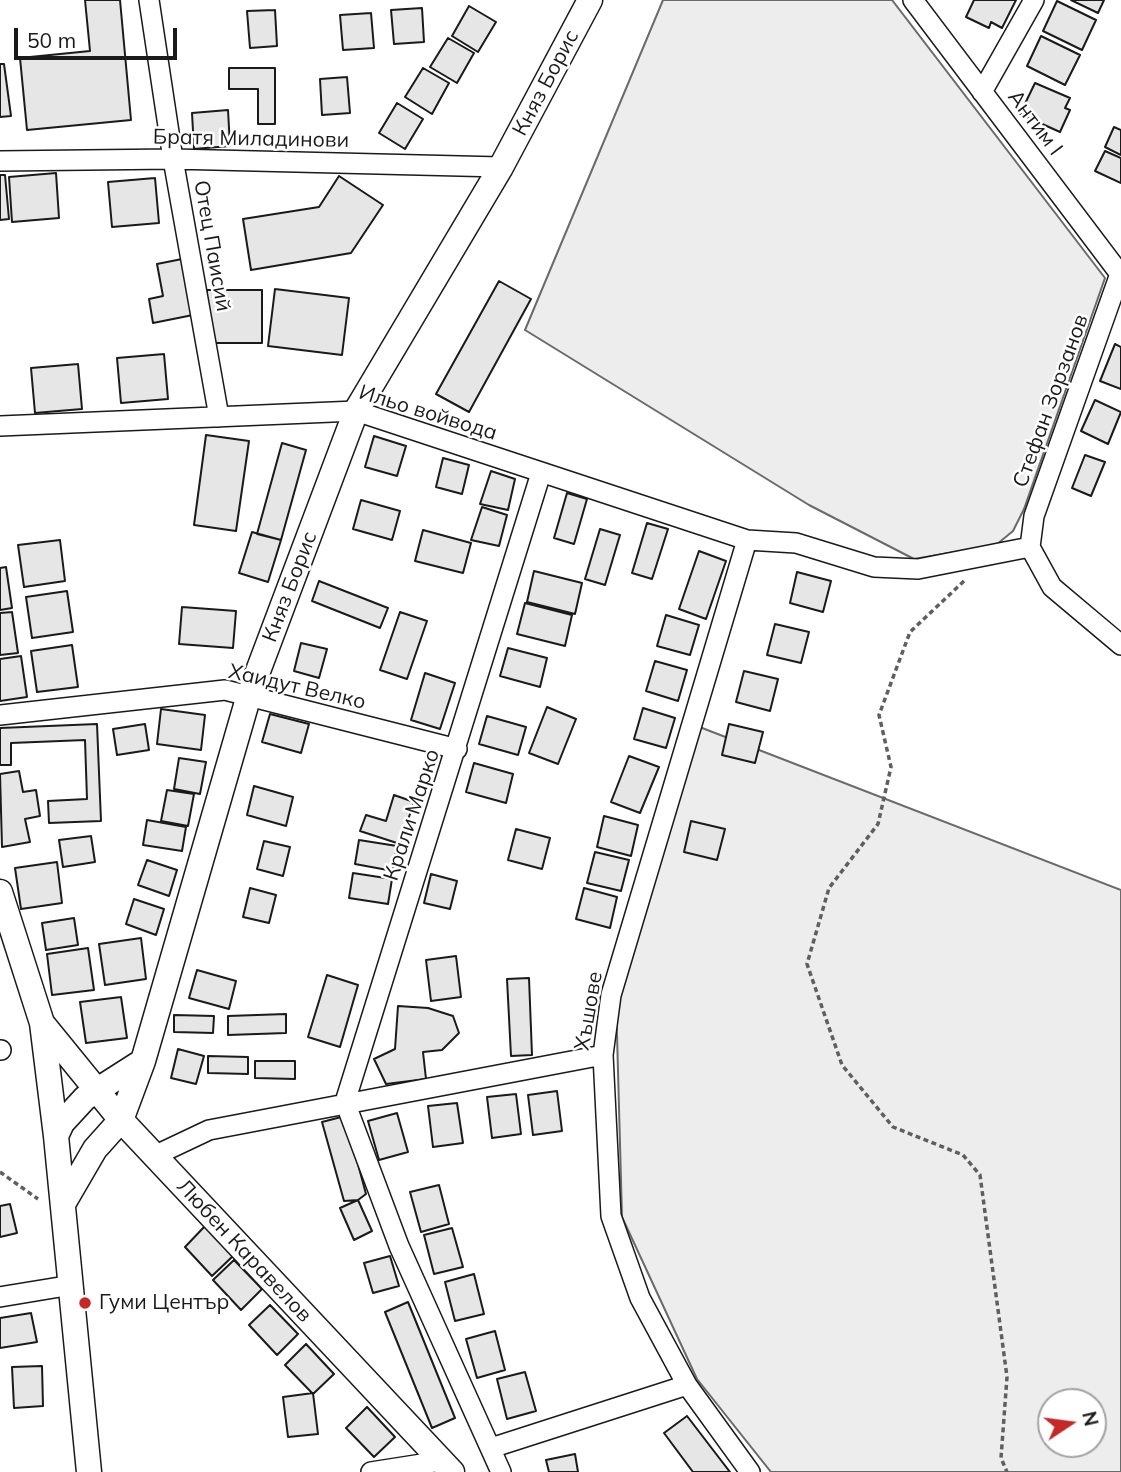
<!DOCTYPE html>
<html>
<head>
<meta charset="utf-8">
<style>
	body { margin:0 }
	#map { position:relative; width:1121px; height:1472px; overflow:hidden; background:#fff; font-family:Mulish,sans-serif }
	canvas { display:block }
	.north { position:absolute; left:1037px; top:1388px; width:70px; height:70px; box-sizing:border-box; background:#fff; border:2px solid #a3a3a3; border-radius:50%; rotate:77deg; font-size:19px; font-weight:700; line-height:28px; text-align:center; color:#1a1a1a }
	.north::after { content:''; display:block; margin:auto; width:24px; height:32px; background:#c62828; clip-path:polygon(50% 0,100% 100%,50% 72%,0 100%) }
	.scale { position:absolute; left:14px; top:28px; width:163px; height:32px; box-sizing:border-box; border:4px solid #1a1a1a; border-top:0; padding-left:9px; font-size:21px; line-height:24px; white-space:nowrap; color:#1a1a1a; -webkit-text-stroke:5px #fff; paint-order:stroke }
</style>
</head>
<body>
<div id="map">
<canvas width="1121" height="1472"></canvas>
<div class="north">N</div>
<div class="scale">50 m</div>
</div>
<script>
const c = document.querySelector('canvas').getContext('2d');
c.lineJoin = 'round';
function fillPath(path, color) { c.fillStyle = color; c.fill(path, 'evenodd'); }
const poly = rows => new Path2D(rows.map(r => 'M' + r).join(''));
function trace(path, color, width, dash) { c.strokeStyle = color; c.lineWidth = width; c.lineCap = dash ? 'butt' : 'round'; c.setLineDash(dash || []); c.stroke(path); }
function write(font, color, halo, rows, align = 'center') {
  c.font = font + ' Mulish,sans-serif'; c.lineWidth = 5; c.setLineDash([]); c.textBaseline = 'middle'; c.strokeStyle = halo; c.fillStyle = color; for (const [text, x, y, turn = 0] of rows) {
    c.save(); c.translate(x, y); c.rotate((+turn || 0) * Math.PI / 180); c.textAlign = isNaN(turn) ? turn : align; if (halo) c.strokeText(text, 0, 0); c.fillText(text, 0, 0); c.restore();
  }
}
const built = poly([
	[663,0,892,0,1105,278,1024,509,1013,531,996,545,914,559,809,505,525,330,663,0],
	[697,726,1121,890,1121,1472,771,1472,697,1379,622,1217,616,998,697,726],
	[1051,1402,1093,1402,1093,1444,1051,1444,1051,1402]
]);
fillPath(built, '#ededed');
trace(built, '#6a6a6a', 2);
const building = poly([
	[85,0,120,0,131,120,27,130,20,58,90,51,85,0],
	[974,0,1016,0,1002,28,991,22,989,28,966,17,974,0],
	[1071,0,1104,0,1098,13,1071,0],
	[1057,1,1096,20,1082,50,1043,31,1057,1],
	[469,6,496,22,478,52,452,36,469,6],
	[422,8,424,42,394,44,391,10,422,8],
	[275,10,277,46,250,48,247,11,275,10],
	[371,13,374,48,343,50,340,15,371,13],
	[1041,36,1080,55,1065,85,1027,66,1041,36],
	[448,38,474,53,457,83,430,67,448,38],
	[0,64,4,64,11,116,0,117,0,64],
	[229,68,275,68,275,124,258,124,258,89,229,89,229,68],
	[423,68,449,83,432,114,405,97,423,68],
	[347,77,350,113,322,115,320,79,347,77],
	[1035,83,1070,98,1065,108,1070,110,1060,132,1020,114,1035,83],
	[397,103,423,119,405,149,379,133,397,103],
	[228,110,230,146,194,149,192,113,228,110],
	[1114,127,1121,130,1121,155,1105,147,1114,127],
	[1105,151,1121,158,1121,183,1095,171,1105,151],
	[56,173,59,218,12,222,9,177,56,173],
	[0,175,5,175,9,219,0,220,0,175],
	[339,176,383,205,351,253,251,270,243,219,319,207,339,176],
	[155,178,159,223,112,227,108,182,155,178],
	[182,259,193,315,153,323,149,299,163,296,157,264,182,259],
	[499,281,531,299,469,412,436,394,499,281],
	[275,289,349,298,342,355,268,346,275,289],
	[207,290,262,290,262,343,207,343,207,290],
	[1115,344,1121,347,1121,389,1100,381,1115,344],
	[164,354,168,399,121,403,117,358,164,354],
	[78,364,82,409,35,413,31,368,78,364],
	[1095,400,1121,412,1108,444,1081,431,1095,400],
	[206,435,249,441,236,531,194,525,206,435],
	[374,436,406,446,397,476,365,467,374,436],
	[282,443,306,450,281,540,257,534,282,443],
	[1085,455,1105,462,1091,496,1072,488,1085,455],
	[443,458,469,465,462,494,436,487,443,458],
	[491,471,515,479,508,510,480,504,491,471],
	[567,493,587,499,574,544,554,538,567,493],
	[361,500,400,511,392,540,353,529,361,500],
	[482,507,507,515,499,546,471,540,482,507],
	[647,523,668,529,652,579,632,573,647,523],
	[600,529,620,535,605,585,585,579,600,529],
	[423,530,471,543,463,573,415,561,423,530],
	[252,532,281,540,268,582,239,573,252,532],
	[60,540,65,581,24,587,18,545,60,540],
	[699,551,726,561,706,619,679,609,699,551],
	[6,567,12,608,0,610,0,568,6,567],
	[534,571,582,583,575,614,527,602,534,571],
	[797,572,831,581,823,612,790,603,797,572],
	[319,581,388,608,380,628,312,601,319,581],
	[67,591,73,632,32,638,26,597,67,591],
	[525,603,572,615,565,646,517,634,525,603],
	[182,607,236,611,233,648,179,644,182,607],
	[12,612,18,653,0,655,0,613,12,612],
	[400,612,427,621,407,679,380,670,400,612],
	[666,615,699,625,690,655,657,646,666,615],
	[775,624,809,632,801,663,767,655,775,624],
	[301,643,327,649,319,678,294,671,301,643],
	[72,645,78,687,37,692,31,651,72,645],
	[508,648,547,658,540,687,500,676,508,648],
	[21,656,27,697,0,701,0,659,21,656],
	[655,661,687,670,678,701,646,691,655,661],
	[744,671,778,679,770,711,736,702,744,671],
	[425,673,455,683,440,729,411,720,425,673],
	[547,707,576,719,558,764,529,753,547,707],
	[643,708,675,718,666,748,634,739,643,708],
	[161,709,205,715,201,750,157,744,161,709],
	[270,714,309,724,301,753,262,742,270,714],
	[487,716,526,727,518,755,479,744,487,716],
	[97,724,101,821,49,823,48,801,87,799,85,740,11,743,11,765,0,765,0,728,97,724],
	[145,724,149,750,117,755,113,729,145,724],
	[729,724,763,732,755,763,722,755,729,724],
	[629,756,659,767,640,813,611,802,629,756],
	[179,758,206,762,200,794,174,789,179,758],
	[474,763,513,774,506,803,466,792,474,763],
	[19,771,23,792,36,790,40,816,25,819,30,842,2,847,0,774,19,771],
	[254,786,293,797,286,826,247,815,254,786],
	[167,790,194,794,188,826,161,821,167,790],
	[394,795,414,802,400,844,360,831,366,815,386,821,394,795],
	[604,816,638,825,631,856,597,847,604,816],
	[147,820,186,827,182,851,143,845,147,820],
	[691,821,725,829,717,860,684,852,691,821],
	[516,829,550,838,542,869,508,860,516,829],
	[91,836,95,862,63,867,59,840,91,836],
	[359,840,397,846,393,871,355,864,359,840],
	[264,841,290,847,283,876,257,869,264,841],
	[595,852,629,860,621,891,587,883,595,852],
	[147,860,177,870,169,896,138,885,147,860],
	[57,862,62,903,21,909,15,868,57,862],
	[353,873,392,879,388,904,349,898,353,873],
	[431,874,457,881,450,909,424,903,431,874],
	[250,888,276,895,269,923,243,917,250,888],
	[584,888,617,897,610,928,576,919,584,888],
	[134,899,164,909,156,935,126,924,134,899],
	[74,918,78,945,46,950,42,923,74,918],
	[141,938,146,979,105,985,99,944,141,938],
	[88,948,94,990,52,995,47,954,88,948],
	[456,956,461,997,431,1001,426,960,456,956],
	[197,970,236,981,229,1009,189,998,197,970],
	[327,975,358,985,340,1047,308,1037,327,975],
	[529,978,532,1055,511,1056,507,979,529,978],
	[121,997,127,1038,86,1043,80,1002,121,997],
	[398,1006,428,1008,453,1016,459,1033,442,1050,423,1052,426,1079,386,1084,374,1059,395,1049,398,1006],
	[286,1014,286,1033,228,1035,228,1016,286,1014],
	[174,1015,214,1016,213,1033,174,1032,174,1015],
	[178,1049,204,1056,196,1084,171,1078,178,1049],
	[208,1056,248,1057,248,1074,208,1073,208,1056],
	[255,1061,295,1061,295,1079,255,1078,255,1061],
	[557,1091,562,1131,533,1135,528,1095,557,1091],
	[516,1094,521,1134,492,1138,487,1097,516,1094],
	[457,1103,463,1143,433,1147,428,1106,457,1103],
	[397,1113,408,1152,379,1160,368,1121,397,1113],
	[345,1116,366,1194,358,1200,344,1201,322,1122,345,1116],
	[439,1185,449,1224,421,1232,410,1192,439,1185],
	[358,1200,372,1231,354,1240,340,1208,358,1200],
	[10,1204,17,1233,0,1237,0,1206,10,1204],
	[205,1226,233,1256,212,1276,185,1247,205,1226],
	[452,1228,463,1267,434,1274,424,1235,452,1228],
	[390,1256,399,1286,373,1293,364,1263,390,1256],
	[234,1260,262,1289,241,1310,213,1280,234,1260],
	[474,1274,484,1314,455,1321,445,1282,474,1274],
	[408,1302,455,1418,432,1428,385,1312,408,1302],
	[270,1305,298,1334,277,1355,249,1325,270,1305],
	[31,1313,37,1342,0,1348,0,1318,31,1313],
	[495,1331,505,1370,477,1378,466,1339,495,1331],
	[306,1344,334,1374,313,1394,285,1365,306,1344],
	[42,1366,43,1406,14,1408,12,1367,42,1366],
	[525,1372,536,1411,507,1419,497,1379,525,1372],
	[313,1393,318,1434,288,1437,283,1397,313,1393],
	[367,1407,395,1437,374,1457,346,1428,367,1407],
	[687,1416,730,1472,693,1472,664,1433,687,1416],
	[575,1454,578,1472,549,1472,546,1460,575,1454]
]);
fillPath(building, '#e6e6e6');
trace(building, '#1a1a1a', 2);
const minor = poly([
	[149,0,173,159,219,417],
	[913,0,1120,274],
	[982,92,1034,0],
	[0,161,173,159,501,167],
	[0,426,356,411,747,540,796,543,874,567,918,569,1030,547],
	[747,540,611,995,603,1055,611,1216,640,1298,687,1385,750,1472],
	[1030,547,1034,516,1121,271],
	[1030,547,1052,587,1121,645],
	[0,715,225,690,457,749],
	[0,1050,1,1050],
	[154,1156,209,1130,603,1055],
	[0,1297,72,1285],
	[491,1448,687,1385],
	[371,1472,441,1461],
	[501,1472,399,1246,345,1102,541,473]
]);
const tertiary = poly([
	[0,892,42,1023,56,1136],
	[42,1023,121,1120,452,1472],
	[63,1204,95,1149,121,1120,143,1061,249,695,356,411,501,167,590,0],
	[89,1472,56,1136,62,1123,85,1098,143,1061]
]);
trace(minor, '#1a1a1a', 22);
trace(tertiary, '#1a1a1a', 27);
trace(poly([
	[964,581,910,632,879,715,891,767,878,824,829,888,807,964,842,1065,893,1127,963,1155,980,1175,1007,1377,1001,1458,1007,1472],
	[0,1172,38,1199]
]), '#5f5f5f', 3.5, [5, 3.5]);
trace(minor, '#fff', 19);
trace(tertiary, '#fff', 24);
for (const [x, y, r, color] of [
	[85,1303,7,"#c62828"]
]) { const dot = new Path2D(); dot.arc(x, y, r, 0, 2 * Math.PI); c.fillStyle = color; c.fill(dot); trace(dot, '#fff', 2.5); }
write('21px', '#1a1a1a', '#fff', [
	["Княз Борис",546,83,-62],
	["Антим I",1035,123,53],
	["Братя Миладинови",251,139,1],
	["Отец Паисий",212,246,80],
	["Стефан Зорзанов",1051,401,-70],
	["Ильо войвода",428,413,17],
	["Княз Борис",290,587,-69],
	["Хаидут Велко",297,687,13],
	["Крали Марко",412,815,-72],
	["Хъшове",589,1011,-80],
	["Любен Каравелов",244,1251,47]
]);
write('21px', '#1a1a1a', '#fff', [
	["Гуми Център",99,1303]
], 'left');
</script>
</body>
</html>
